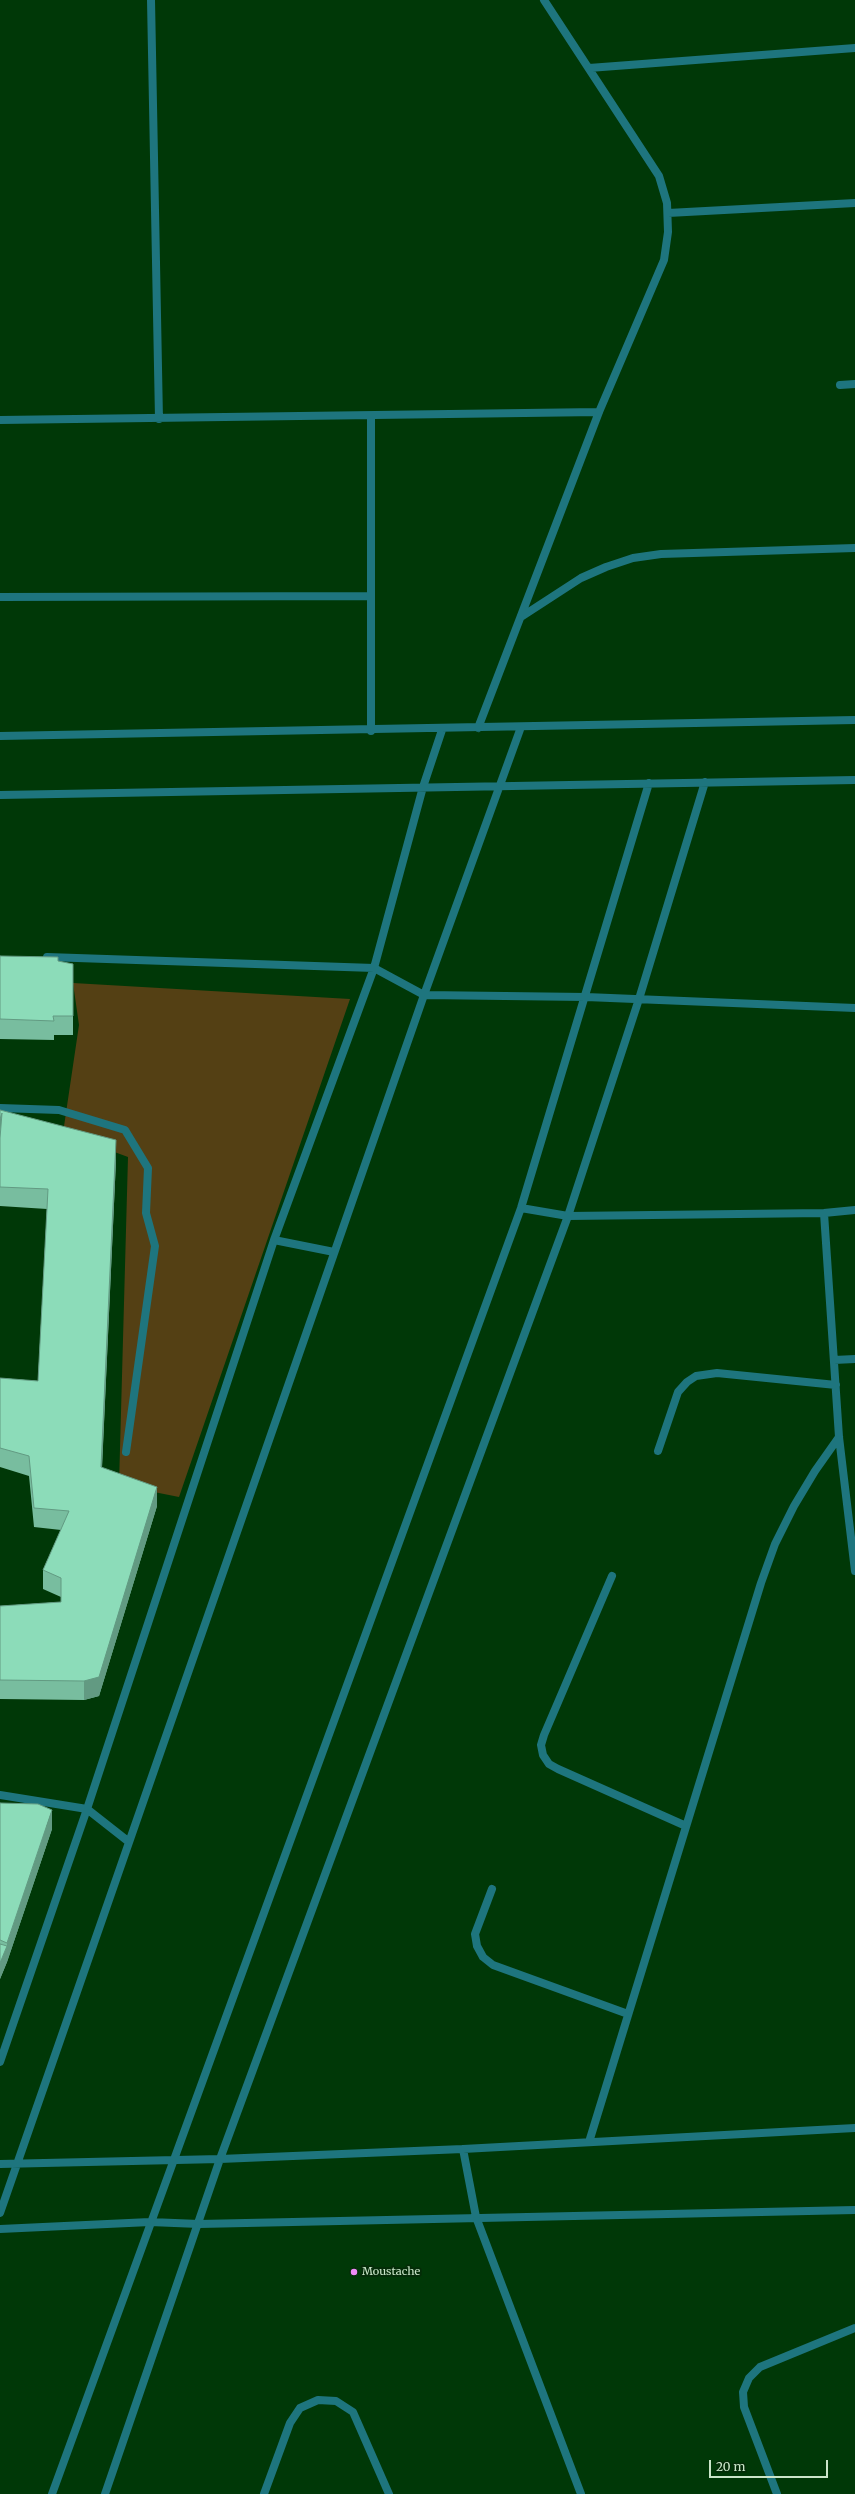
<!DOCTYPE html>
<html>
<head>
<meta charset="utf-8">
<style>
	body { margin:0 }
	#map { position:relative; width:855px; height:2494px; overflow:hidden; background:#003807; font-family:Merriweather,serif }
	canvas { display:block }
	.scale { position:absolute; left:709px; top:2460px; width:119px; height:18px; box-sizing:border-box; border:2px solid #cae5c9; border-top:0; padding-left:5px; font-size:12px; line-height:14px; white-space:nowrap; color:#cae5c9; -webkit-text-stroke:3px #042c08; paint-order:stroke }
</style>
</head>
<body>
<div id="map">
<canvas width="855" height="2494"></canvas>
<div class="scale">20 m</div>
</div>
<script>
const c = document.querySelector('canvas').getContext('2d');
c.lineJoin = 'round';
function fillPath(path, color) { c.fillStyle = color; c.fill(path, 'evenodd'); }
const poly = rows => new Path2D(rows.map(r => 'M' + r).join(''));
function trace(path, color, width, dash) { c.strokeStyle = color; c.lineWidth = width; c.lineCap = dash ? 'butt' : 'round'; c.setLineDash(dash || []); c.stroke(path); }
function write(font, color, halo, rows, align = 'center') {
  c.font = font + ' Merriweather,serif'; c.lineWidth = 4; c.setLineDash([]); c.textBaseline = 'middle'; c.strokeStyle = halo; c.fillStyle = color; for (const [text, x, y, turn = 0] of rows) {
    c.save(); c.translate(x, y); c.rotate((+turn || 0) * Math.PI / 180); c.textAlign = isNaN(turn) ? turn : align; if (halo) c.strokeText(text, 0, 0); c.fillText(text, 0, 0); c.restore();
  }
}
fillPath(poly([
	[73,983,350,999,179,1497,119,1485,128,1157,63,1133,79,1025]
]), '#544014');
trace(poly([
	[151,0,159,419],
	[589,68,855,48],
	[668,213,855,203],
	[840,385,855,384],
	[371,416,371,731],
	[0,420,599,412],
	[0,597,371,596],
	[521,617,581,578,606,567,633,558,661,554,855,548],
	[478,728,599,412,664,260,668,232,667,203,659,176,544,0],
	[0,736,855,720],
	[0,795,855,780],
	[47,957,374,968,424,995,586,997,855,1008],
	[0,1108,59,1110,125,1130,148,1168,146,1213,155,1246,126,1452],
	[521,1208,568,1216,824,1213,855,1210],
	[824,1213,839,1437,855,1571],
	[274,1240,334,1252],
	[834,1360,855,1359],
	[658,1451,678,1392,687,1382,696,1376,717,1373,836,1385],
	[612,1576,544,1735,541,1745,543,1755,549,1764,558,1769,686,1826],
	[0,1795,87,1809,129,1842],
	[492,1889,475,1934,477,1946,483,1957,493,1965,628,2014],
	[0,2062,87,1809,274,1240,374,968,423,787,442,730],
	[589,2142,761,1583,775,1544,794,1506,815,1471,839,1437],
	[463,2149,476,2217,581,2494],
	[0,2164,220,2159,463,2149,855,2128],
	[0,2213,424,995,521,727],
	[0,2229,150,2222,199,2224,855,2210],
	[52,2494,521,1208,649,783],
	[105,2494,220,2159,568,1216,639,999,705,782],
	[264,2494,290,2423,300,2408,318,2400,336,2401,353,2412,389,2494],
	[777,2494,744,2407,743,2392,749,2378,760,2367,855,2328]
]), '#1e757e', 8);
fillPath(poly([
	[0,956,58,961,73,964,73,1035,54,1035,54,1040,0,1039],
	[0,1110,116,1160,102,1468,157,1506,99,1696,84,1700,0,1699,0,1606,61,1602,61,1597,43,1589,43,1570,61,1530,34,1527,29,1476,0,1467,0,1378,38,1381,47,1209,0,1206],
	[0,1803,52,1829,7,1962,0,1979]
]), '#78bd9f');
fillPath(poly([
	[2,1113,0,1138,0,1119],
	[116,1140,116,1160,101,1487,101,1467],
	[157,1487,157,1506,99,1696,84,1700,84,1681],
	[52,1810,52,1829,7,1962,0,1979,0,1963,7,1946,7,1943]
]), '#629a82');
const building = poly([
	[0,956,58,957,58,961,73,964,73,1016,53,1016,54,1021,0,1019,0,956],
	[0,1110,116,1140,101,1467,157,1487,99,1677,84,1681,0,1680,0,1606,61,1602,61,1578,43,1570,69,1511,34,1508,29,1456,0,1448,0,1378,38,1381,48,1189,0,1187,0,1138,2,1113,0,1119,0,1110],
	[0,1803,38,1804,52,1810,7,1943,0,1940,0,1803],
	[0,1944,7,1946,0,1963,0,1944]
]);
fillPath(building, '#8cdcb9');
trace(building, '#629a82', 1);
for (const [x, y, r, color] of [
	[354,2272,4,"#ef8bf7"]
]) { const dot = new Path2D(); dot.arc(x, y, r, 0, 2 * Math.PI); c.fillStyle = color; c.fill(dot); trace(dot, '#042c08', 1.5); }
write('11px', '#cae5c9', '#042c08', [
	["Moustache",362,2272]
], 'left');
</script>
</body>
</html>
